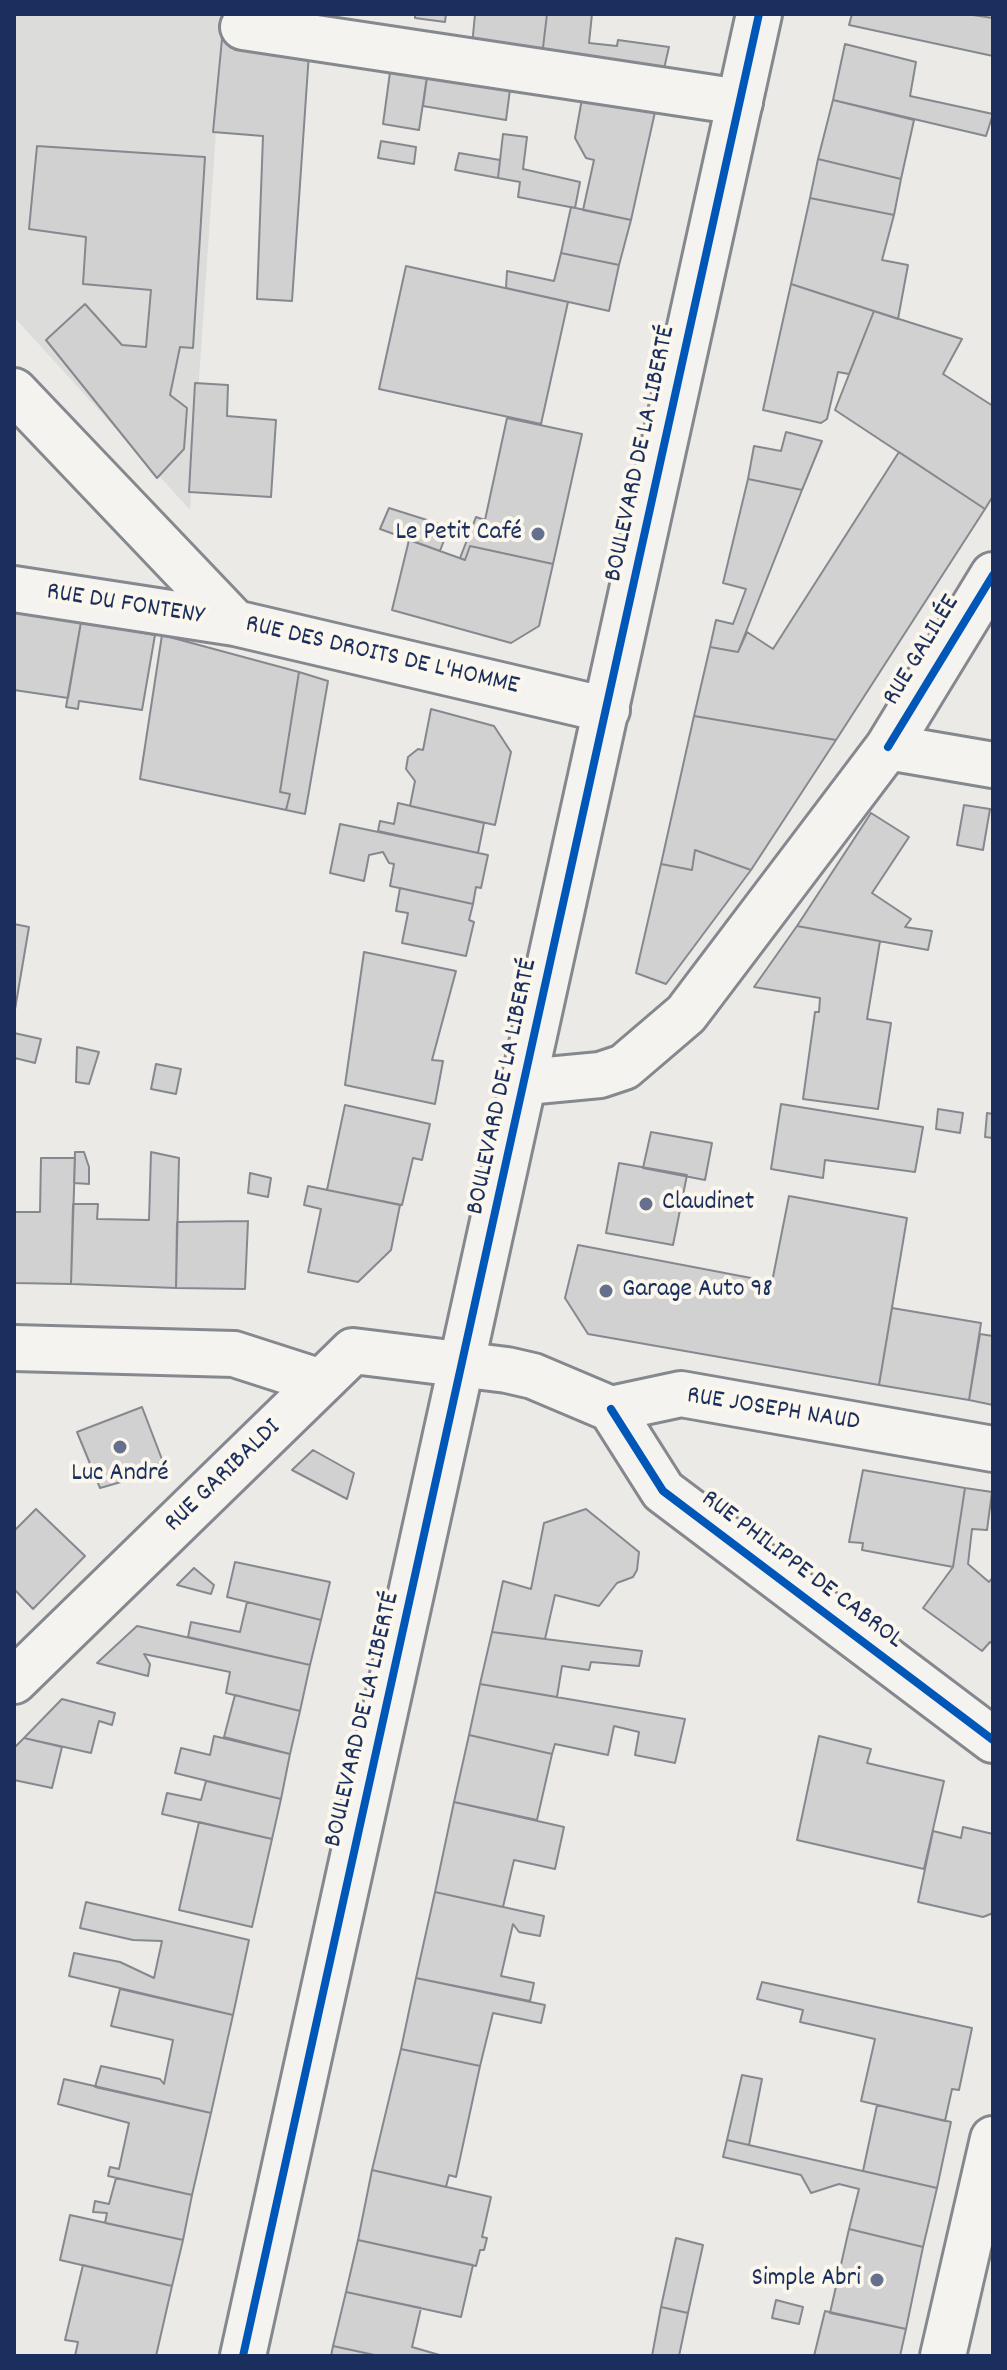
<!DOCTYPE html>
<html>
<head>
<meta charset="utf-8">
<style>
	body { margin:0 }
	#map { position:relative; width:1007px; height:2370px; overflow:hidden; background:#eceae6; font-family:Dekko,sans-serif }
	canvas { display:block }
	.frame { position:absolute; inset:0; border:16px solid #1b2f5e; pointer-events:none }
</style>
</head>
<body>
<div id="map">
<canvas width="1007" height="2370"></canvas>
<div class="frame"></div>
</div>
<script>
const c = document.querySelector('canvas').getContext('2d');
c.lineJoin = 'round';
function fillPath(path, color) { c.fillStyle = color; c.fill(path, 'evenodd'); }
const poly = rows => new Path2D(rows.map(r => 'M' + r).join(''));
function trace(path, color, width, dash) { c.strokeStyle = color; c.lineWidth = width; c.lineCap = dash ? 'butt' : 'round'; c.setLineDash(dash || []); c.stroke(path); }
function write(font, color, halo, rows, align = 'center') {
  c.font = font + ' Dekko,sans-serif'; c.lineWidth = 8; c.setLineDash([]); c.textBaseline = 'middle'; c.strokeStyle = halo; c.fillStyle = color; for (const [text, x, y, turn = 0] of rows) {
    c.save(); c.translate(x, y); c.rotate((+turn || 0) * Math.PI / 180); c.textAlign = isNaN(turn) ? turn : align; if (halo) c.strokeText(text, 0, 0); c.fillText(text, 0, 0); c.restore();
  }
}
fillPath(poly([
	[14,14,224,14,190,510,14,317]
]), '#dcdcda');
const building = poly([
	[415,14,446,14,445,22,415,18,415,14],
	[475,14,547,14,542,56,472,46,475,14],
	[547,14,592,14,589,43,617,46,618,40,669,47,663,73,542,56,547,14],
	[852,14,966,14,993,18,993,56,849,25,852,14],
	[222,39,309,53,292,301,257,299,263,136,213,132,222,39],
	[845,44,916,62,910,96,993,114,986,136,833,100,845,44],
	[391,65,428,70,419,130,383,124,391,65],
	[428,70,511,82,506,120,423,106,428,70],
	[583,93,657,103,631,220,583,210,594,160,586,158,575,138,583,93],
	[833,100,914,120,901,179,818,159,833,100],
	[503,134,527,137,523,169,580,182,575,208,518,197,520,182,498,178,503,134],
	[381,141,416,147,414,164,378,158,381,141],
	[37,146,205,157,193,348,180,347,170,395,187,408,184,449,157,478,46,340,85,304,122,345,146,347,151,290,83,284,86,237,29,229,37,146],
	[459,153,500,160,498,178,455,170,459,153],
	[818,159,901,179,894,215,810,198,818,159],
	[810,198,894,215,882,260,908,265,898,319,791,284,810,198],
	[571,207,631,220,619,265,561,253,571,207],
	[561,253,619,265,609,311,506,288,507,271,554,281,561,253],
	[406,266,568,302,541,424,379,389,406,266],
	[791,284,874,311,849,374,838,372,827,419,821,423,763,410,791,284],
	[874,311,962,339,943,374,993,406,993,496,985,509,835,410,874,311],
	[195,383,228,385,227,416,276,420,271,497,189,492,195,383],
	[507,418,582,434,553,564,470,546,465,560,460,558,476,517,485,520,507,418],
	[786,432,822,441,802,490,748,479,754,446,781,451,786,432],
	[899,452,985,509,836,740,694,716,710,647,738,652,747,632,773,649,899,452],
	[748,479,802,490,738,652,710,647,716,620,733,624,746,589,723,583,748,479],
	[389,508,449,527,440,551,380,529,389,508],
	[409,540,465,560,470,546,553,564,539,626,511,643,392,610,409,540],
	[14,610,81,622,68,698,14,690,14,610],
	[81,622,155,635,142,710,79,701,78,709,66,707,81,622],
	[162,635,299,672,280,792,290,794,286,810,140,779,162,635],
	[299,672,328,681,305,814,286,810,290,794,280,792,299,672],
	[431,709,494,726,511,752,495,825,410,806,415,781,406,769,408,757,418,749,423,750,431,709],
	[694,716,836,740,751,870,695,850,692,870,661,864,694,716],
	[398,803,484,823,478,853,378,831,380,821,394,824,398,803],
	[964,805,990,809,983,850,957,845,964,805],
	[871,813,909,837,872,893,911,919,905,927,932,931,928,950,797,926,871,813],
	[340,824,488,855,481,888,476,887,473,904,390,886,394,864,389,863,383,852,369,855,364,881,330,873,340,824],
	[695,850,751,870,666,984,636,973,661,864,692,870,695,850],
	[400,888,473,904,469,920,474,922,466,956,402,943,408,913,396,911,400,888],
	[14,924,29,927,14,1015,14,924],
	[797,926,880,941,867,1019,891,1023,878,1109,803,1099,815,1012,819,1012,820,998,754,987,797,926],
	[364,952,456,971,432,1060,443,1061,435,1104,345,1085,364,952],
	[14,1033,41,1039,35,1063,15,1058,15,1073,14,1033],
	[77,1047,99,1052,89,1084,76,1082,77,1047],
	[156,1064,181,1069,176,1094,151,1089,156,1064],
	[781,1104,923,1127,915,1172,825,1160,823,1178,771,1169,781,1104],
	[345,1105,430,1124,422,1160,413,1158,402,1205,327,1190,345,1105],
	[938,1109,963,1113,960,1133,936,1129,938,1109],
	[987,1113,993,1114,993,1138,985,1137,987,1113],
	[651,1132,712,1143,705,1180,643,1168,651,1132],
	[75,1152,84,1152,89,1167,89,1184,74,1183,75,1152],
	[151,1152,179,1158,176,1288,71,1284,73,1204,98,1204,97,1219,149,1220,151,1152],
	[41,1158,75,1158,71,1284,14,1283,14,1212,40,1212,41,1158],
	[619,1163,687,1175,673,1245,606,1233,619,1163],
	[250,1173,271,1178,268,1197,248,1193,250,1173],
	[308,1186,400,1205,391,1250,358,1282,308,1272,321,1209,304,1205,308,1186],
	[789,1196,907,1218,879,1385,588,1334,565,1298,578,1245,772,1282,789,1196],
	[248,1221,245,1289,176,1288,177,1222,248,1221],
	[892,1308,981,1323,969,1400,879,1385,892,1308],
	[980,1334,993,1336,993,1405,969,1400,980,1334],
	[142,1407,163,1462,148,1468,149,1474,100,1488,77,1432,142,1407],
	[313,1450,354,1473,347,1499,292,1470,313,1450],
	[863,1470,965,1488,953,1567,862,1550,863,1543,849,1542,863,1470],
	[965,1488,992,1492,987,1530,972,1529,968,1564,989,1582,993,1577,993,1644,990,1642,982,1651,923,1608,953,1567,965,1488],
	[36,1509,85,1556,33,1609,14,1589,14,1531,36,1509],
	[586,1509,639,1552,637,1570,633,1577,617,1583,599,1606,555,1595,545,1639,492,1632,503,1581,531,1589,544,1523,586,1509],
	[235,1562,330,1582,321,1620,227,1597,235,1562],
	[194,1568,214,1585,211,1594,177,1585,194,1568],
	[247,1602,321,1620,310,1665,188,1637,191,1622,240,1632,247,1602],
	[137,1626,310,1665,300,1711,226,1693,230,1672,144,1654,150,1664,148,1676,97,1663,137,1626],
	[492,1632,545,1639,642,1651,639,1666,591,1662,589,1670,562,1666,557,1697,480,1684,492,1632],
	[480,1684,685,1719,675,1763,635,1755,639,1732,614,1726,608,1755,555,1744,552,1754,469,1735,480,1684],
	[235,1695,300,1711,290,1754,224,1737,235,1695],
	[62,1699,115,1713,112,1725,99,1721,91,1753,24,1738,62,1699],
	[469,1735,552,1754,537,1820,454,1802,469,1735],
	[214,1736,290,1754,281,1799,175,1773,181,1748,210,1755,214,1736],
	[819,1736,871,1749,867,1763,944,1781,924,1869,797,1840,819,1736],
	[24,1738,62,1747,52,1788,14,1780,14,1748,24,1738],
	[206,1781,281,1799,272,1839,162,1814,167,1793,201,1800,206,1781],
	[454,1802,564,1827,555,1869,514,1860,503,1907,435,1892,454,1802],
	[199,1822,272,1839,252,1927,179,1910,199,1822],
	[963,1827,993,1834,993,1913,983,1917,918,1902,933,1831,961,1838,963,1827],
	[435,1892,544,1916,540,1936,519,1932,513,1924,501,1976,534,1983,530,2001,416,1978,435,1892],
	[86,1902,249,1940,233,2015,69,1976,74,1953,120,1962,154,1978,162,1941,133,1940,80,1928,86,1902],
	[416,1978,545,2005,541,2023,493,2013,480,2066,401,2049,416,1978],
	[762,1982,972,2028,959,2090,952,2089,945,2121,861,2101,875,2039,800,2022,803,2010,757,1999,762,1982],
	[120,1989,233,2015,211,2113,95,2087,101,2066,160,2079,164,2084,173,2040,111,2026,120,1989],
	[401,2049,480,2066,456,2177,449,2175,446,2187,372,2170,401,2049],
	[742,2075,762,2079,749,2145,727,2140,742,2075],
	[64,2079,211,2113,192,2195,108,2176,110,2167,119,2169,129,2123,58,2104,64,2079],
	[877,2105,951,2122,937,2188,863,2171,877,2105],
	[727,2140,937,2188,923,2247,849,2229,859,2189,839,2184,811,2193,801,2175,723,2157,727,2140],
	[372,2170,491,2197,482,2237,487,2238,484,2250,480,2250,476,2266,358,2240,372,2170],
	[116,2178,192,2195,183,2240,105,2223,107,2213,93,2212,95,2201,109,2204,116,2178],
	[70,2215,183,2240,172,2286,60,2260,70,2215],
	[849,2229,923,2247,906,2329,830,2313,849,2229],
	[676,2238,703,2245,688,2313,661,2307,676,2238],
	[358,2240,473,2265,461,2317,346,2292,358,2240],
	[83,2265,172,2286,156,2356,75,2356,78,2342,65,2340,83,2265],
	[346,2292,421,2308,412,2347,443,2356,379,2356,333,2346,346,2292],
	[776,2300,803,2307,799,2324,772,2318,776,2300],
	[661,2307,688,2313,679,2356,652,2356,661,2307],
	[825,2311,906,2329,900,2356,814,2356,825,2311],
	[333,2346,379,2356,331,2356,333,2346]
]);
fillPath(building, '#d2d1d1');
trace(building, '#85888f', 2);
const minor = poly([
	[243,27,740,102],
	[14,391,235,623,607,710],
	[14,589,235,623],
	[888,747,993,765],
	[526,1082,600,1075,624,1067,686,1014,888,747,993,575],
	[14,1348,234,1354,321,1382],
	[611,1409,663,1491,993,1740],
	[14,1681,353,1351,507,1370,533,1376,611,1409,681,1394,993,1449],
	[943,2356,993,2139]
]);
const major = poly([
	[243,2356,759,14]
]);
trace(minor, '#85888f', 50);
trace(major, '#85888f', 50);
trace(minor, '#f4f3ef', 44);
trace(major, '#f4f3ef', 44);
trace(poly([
	[888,747,993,575],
	[611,1409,663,1491,993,1740],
	[243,2356,759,14]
]), '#0057b8', 8);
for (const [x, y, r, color] of [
	[538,534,8,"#64708e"],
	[646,1204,8,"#64708e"],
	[606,1291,8,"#64708e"],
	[120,1447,8,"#64708e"],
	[877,2280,8,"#64708e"]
]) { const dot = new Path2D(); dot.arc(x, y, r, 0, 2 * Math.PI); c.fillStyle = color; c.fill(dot); trace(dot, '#fbf7ec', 3); }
write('26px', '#1b2f5e', '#fbf7ec', [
	["BOULEVARD DE LA LIBERTÉ",642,454,-78],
	["RUE DU FONTENY",125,606,9],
	["RUE GALILÉE",923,651,-59],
	["RUE DES DROITS DE L'HOMME",382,657,13],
	["BOULEVARD DE LA LIBERTÉ",504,1087,-78],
	["RUE JOSEPH NAUD",773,1411,9],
	["RUE GARIBALDI",224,1477,-44],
	["RUE PHILIPPE DE CABROL",801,1571,37],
	["BOULEVARD DE LA LIBERTÉ",364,1720,-77]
]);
write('26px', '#1b2f5e', '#fbf7ec', [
	["Le Petit Café",522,534],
	["Claudinet",662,1204,"left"],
	["Garage Auto 98",622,1291,"left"],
	["Luc André",120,1475,"center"],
	["Simple Abri",861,2280]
], 'right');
</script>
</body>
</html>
